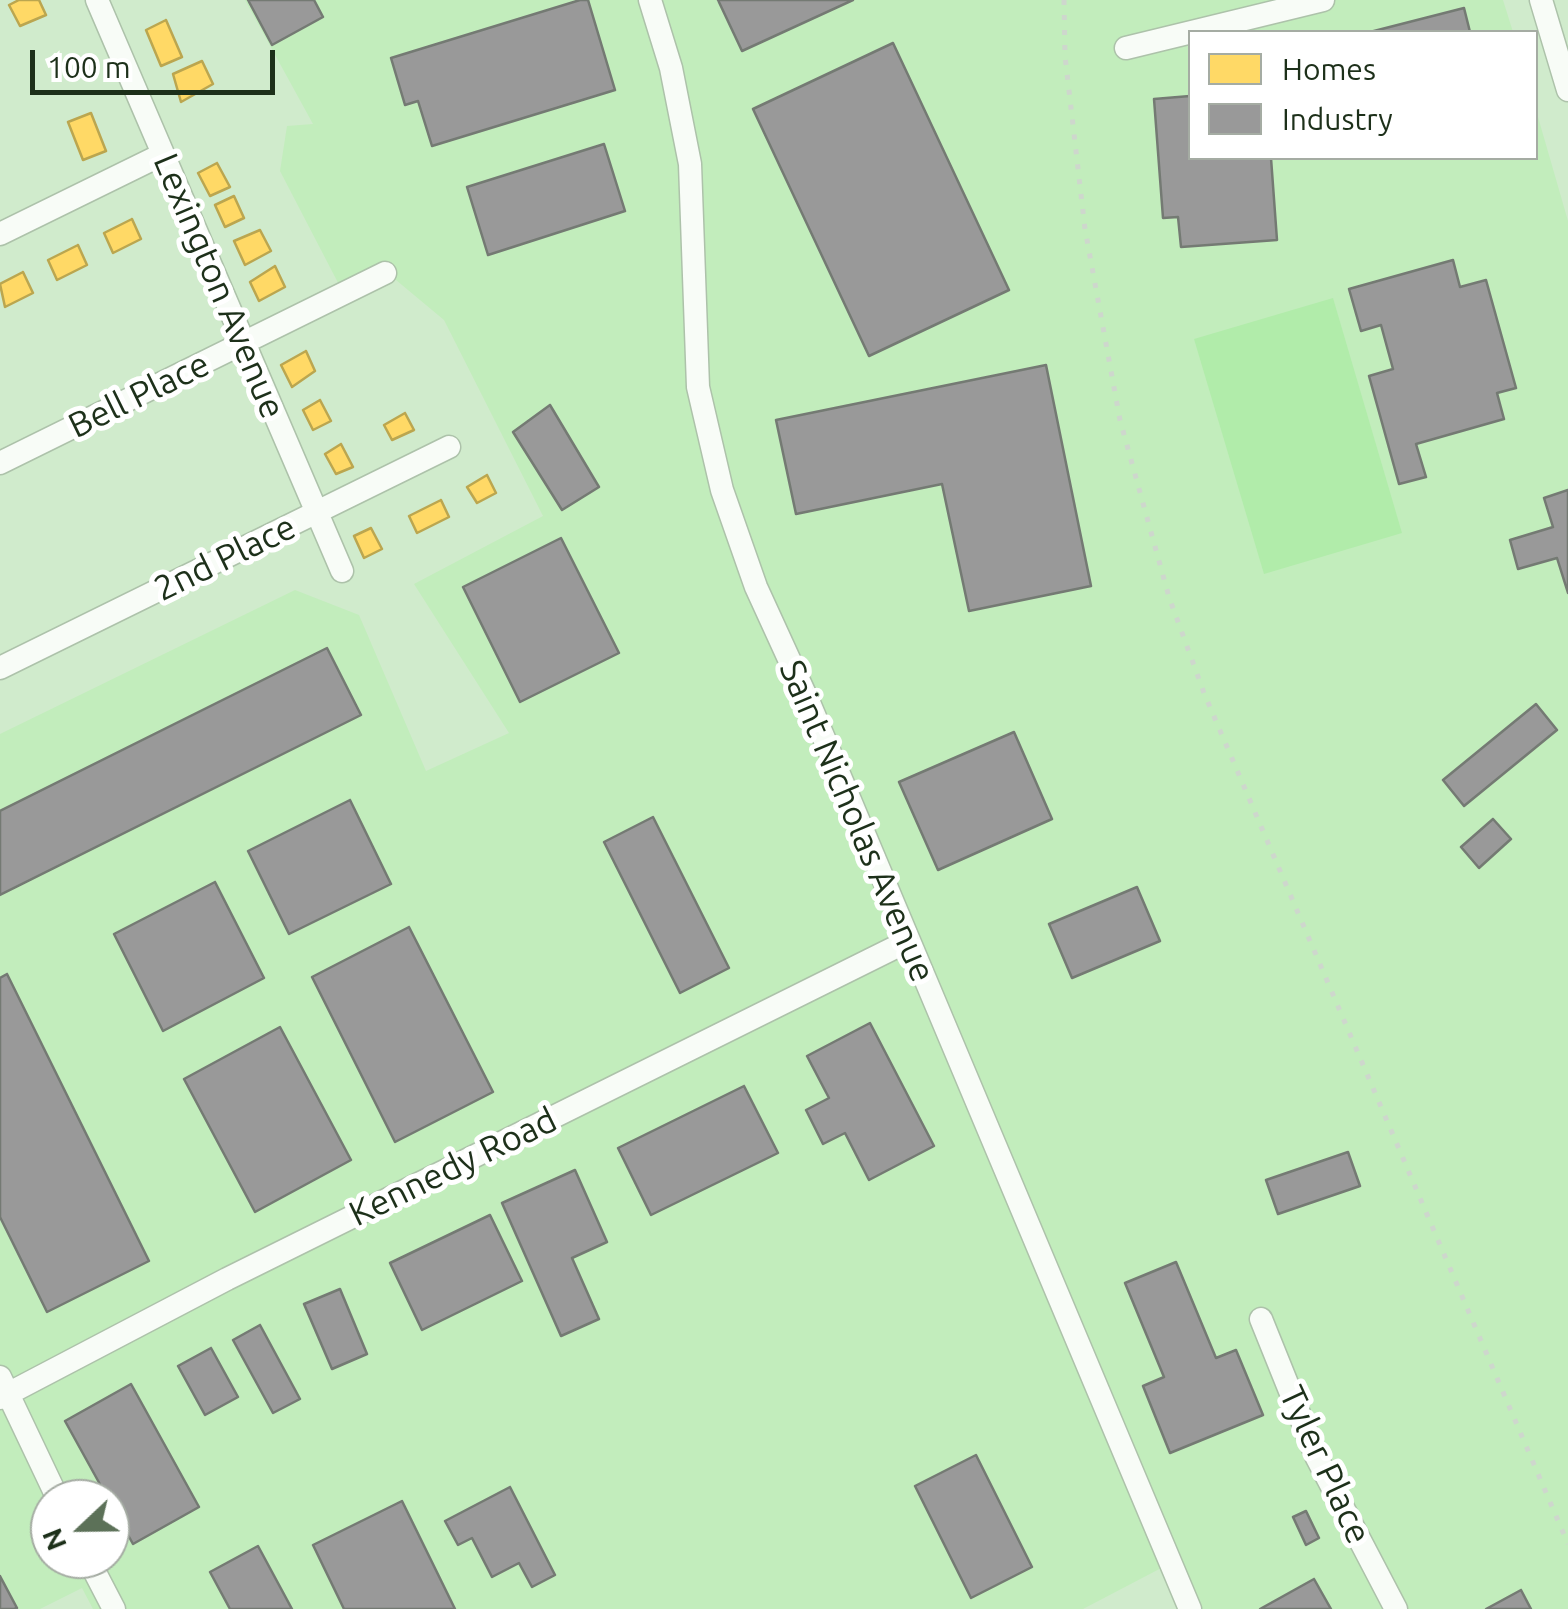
<!DOCTYPE html>
<html>
<head>
<meta charset="utf-8">
<style>
	body { margin:0 }
	#map { position:relative; width:1568px; height:1609px; overflow:hidden; background:#d0ebcc; font-family:Ubuntu,sans-serif }
	canvas { display:block }
	.legend { position:absolute; left:1188px; top:30px; width:350px; height:130px; box-sizing:border-box; background:#fff; border:2px solid #a5aca3; margin:0; padding:12px 18px; list-style:none; font-size:30px; color:#1d301a }
	.legend li { display:flex; align-items:center; gap:20px; height:50px }
	.legend b { width:50px; border:2px solid #a5aca3 }
	.north { position:absolute; left:30px; top:1479px; width:100px; height:100px; box-sizing:border-box; background:#fff; border:2px solid #a5aca3; border-radius:50%; rotate:248deg; font-size:28px; font-weight:700; line-height:40px; text-align:center; color:#1d301a }
	.north::after { content:''; display:block; margin:auto; width:35px; height:45px; background:#5c7158; clip-path:polygon(50% 0,100% 100%,50% 72%,0 100%) }
	.scale { position:absolute; left:30px; top:50px; width:245px; height:45px; box-sizing:border-box; border:5px solid #1d301a; border-top:0; padding-left:12px; font-size:30px; line-height:35px; white-space:nowrap; color:#1d301a; -webkit-text-stroke:8px #fff; paint-order:stroke }
</style>
</head>
<body>
<div id="map">
<canvas width="1568" height="1609"></canvas>
<ul class="legend">
<li><b style="height:28px;background:#ffd966"></b>Homes</li>
<li><b style="height:28px;background:#999"></b>Industry</li>
</ul>
<div class="north">N</div>
<div class="scale">100 m</div>
</div>
<script>
const c = document.querySelector('canvas').getContext('2d');
c.lineJoin = 'round';
function fillPath(path, color) { c.fillStyle = color; c.fill(path, 'evenodd'); }
const poly = rows => new Path2D(rows.map(r => 'M' + r).join(''));
function trace(path, color, width, dash) { c.strokeStyle = color; c.lineWidth = width; c.lineCap = dash ? 'butt' : 'round'; c.setLineDash(dash || []); c.stroke(path); }
function write(font, color, halo, rows, align = 'center') {
  c.font = font + ' Ubuntu,sans-serif'; c.lineWidth = 10; c.setLineDash([]); c.textBaseline = 'middle'; c.strokeStyle = halo; c.fillStyle = color; for (const [text, x, y, turn = 0] of rows) {
    c.save(); c.translate(x, y); c.rotate((+turn || 0) * Math.PI / 180); c.textAlign = isNaN(turn) ? turn : align; if (halo) c.strokeText(text, 0, 0); c.fillText(text, 0, 0); c.restore();
  }
}
fillPath(poly([
	[245,0,1503,0,1513,32,1190,32,1190,158,1536,158,1536,110,1568,221,1568,1609,1189,1609,1167,1565,1083,1609,93,1609,82,1588,40,1609,0,1609,0,734,295,590,359,615,426,771,509,733,414,584,543,516,444,320,396,280,348,302,280,171,287,126,313,124],
	[50,1499,110,1499,110,1559,50,1559]
]), '#c2edbc');
fillPath(poly([
	[1333,298,1402,533,1264,574,1194,339]
]), '#b1ecaa');
const homes = poly([
	[19,0,39,0,46,15,20,26,9,5,19,0],
	[166,20,182,57,161,66,146,30,166,20],
	[202,61,213,84,181,102,173,74,202,61],
	[91,113,106,151,83,160,68,122,91,113],
	[217,163,230,187,210,196,198,173,217,163],
	[234,196,244,218,225,227,215,205,234,196],
	[132,219,141,239,113,253,104,233,132,219],
	[260,230,271,251,245,265,234,241,260,230],
	[78,245,87,265,57,280,48,260,78,245],
	[275,266,285,287,259,301,250,282,275,266],
	[23,272,33,293,5,307,0,284,23,272],
	[306,351,315,371,292,387,281,365,306,351],
	[320,400,331,421,313,430,303,410,320,400],
	[405,413,414,430,392,440,384,425,405,413],
	[341,444,353,467,336,474,325,454,341,444],
	[487,475,496,493,477,503,467,487,487,475],
	[441,500,449,517,417,533,409,516,441,500],
	[371,528,382,549,364,558,354,536,371,528]
]);
fillPath(homes, '#ffd966');
trace(homes, '#bba64f', 2.5);
const industry = poly([
	[248,0,314,0,323,17,272,45,248,0],
	[580,0,588,0,615,90,432,146,418,101,405,105,391,58,580,0],
	[718,0,853,0,742,51,718,0],
	[1464,8,1470,32,1370,32,1464,8],
	[893,43,1009,290,869,356,753,109,893,43],
	[1190,96,1190,158,1271,158,1277,240,1181,247,1178,217,1163,218,1154,99,1190,96],
	[604,144,625,211,488,255,467,187,604,144],
	[1453,260,1460,287,1486,280,1516,388,1497,393,1504,419,1416,444,1426,477,1399,484,1369,376,1393,369,1381,325,1361,331,1349,289,1453,260],
	[1046,365,1091,586,969,611,942,484,796,514,776,420,1046,365],
	[550,405,599,487,562,510,513,432,550,405],
	[1568,490,1568,593,1557,558,1518,569,1510,540,1553,527,1544,498,1568,490],
	[561,538,619,653,520,702,463,587,561,538],
	[327,648,361,715,0,895,0,811,327,648],
	[1536,704,1557,730,1464,806,1443,780,1536,704],
	[1014,732,1052,819,938,870,899,782,1014,732],
	[350,800,391,884,289,934,248,851,350,800],
	[653,817,729,968,680,993,604,842,653,817],
	[1493,819,1511,839,1479,868,1461,847,1493,819],
	[215,882,264,978,163,1031,114,934,215,882],
	[1137,887,1160,941,1072,978,1049,924,1137,887],
	[409,927,493,1092,395,1142,312,977,409,927],
	[7,974,149,1261,47,1312,0,1217,0,978,7,974],
	[870,1023,934,1146,869,1180,845,1133,823,1144,806,1110,829,1098,807,1056,870,1023],
	[280,1027,351,1160,255,1212,184,1079,280,1027],
	[744,1086,778,1153,651,1215,618,1148,744,1086],
	[1348,1152,1360,1186,1278,1214,1266,1180,1348,1152],
	[575,1170,607,1242,572,1258,599,1319,561,1336,502,1203,575,1170],
	[490,1215,522,1281,422,1330,390,1263,490,1215],
	[1176,1262,1216,1358,1236,1350,1263,1415,1170,1453,1143,1386,1164,1377,1125,1283,1176,1262],
	[340,1289,367,1354,332,1369,304,1304,340,1289],
	[260,1325,300,1399,273,1413,233,1340,260,1325],
	[211,1348,238,1397,205,1415,178,1366,211,1348],
	[131,1384,199,1507,133,1544,65,1421,131,1384],
	[976,1455,1032,1567,971,1598,915,1486,976,1455],
	[510,1487,555,1575,532,1587,519,1563,492,1577,472,1538,458,1545,445,1521,510,1487],
	[402,1501,455,1609,344,1609,313,1545,402,1501],
	[1306,1511,1319,1538,1306,1545,1293,1517,1306,1511],
	[258,1546,292,1609,230,1609,210,1572,258,1546],
	[0,1576,17,1608,14,1609,0,1609,0,1576],
	[1314,1579,1331,1609,1260,1609,1314,1579],
	[1521,1590,1531,1609,1486,1609,1521,1590]
]);
fillPath(industry, '#999');
trace(industry, '#747a73', 2.5);
const minor = poly([
	[97,0,342,571],
	[650,0,671,68,690,164,698,387,722,490,756,587,810,705,1190,1609],
	[1541,0,1568,90],
	[1126,48,1323,0],
	[0,234,163,154],
	[0,463,385,273],
	[0,668,449,447],
	[1261,1319,1317,1458,1396,1609],
	[0,1377,58,1499],
	[0,1398,227,1279,908,941],
	[88,1559,114,1609]
]);
trace(minor, '#adc2aa', 25);
trace(minor, '#f8fcf7', 22);
trace(poly([
	[1064,0,1065,56,1085,229,1120,420,1169,597,1204,693,1568,1544]
]), '#ced7cd', 5, [5, 10]);
write('35px', '#1d301a', '#fff', [
	["Lexington Avenue",219,286,67],
	["Bell Place",139,395,-26],
	["2nd Place",225,558,-26],
	["Saint Nicholas Avenue",857,821,67],
	["Kennedy Road",453,1167,-26],
	["Tyler Place",1325,1465,65]
]);
</script>
</body>
</html>
